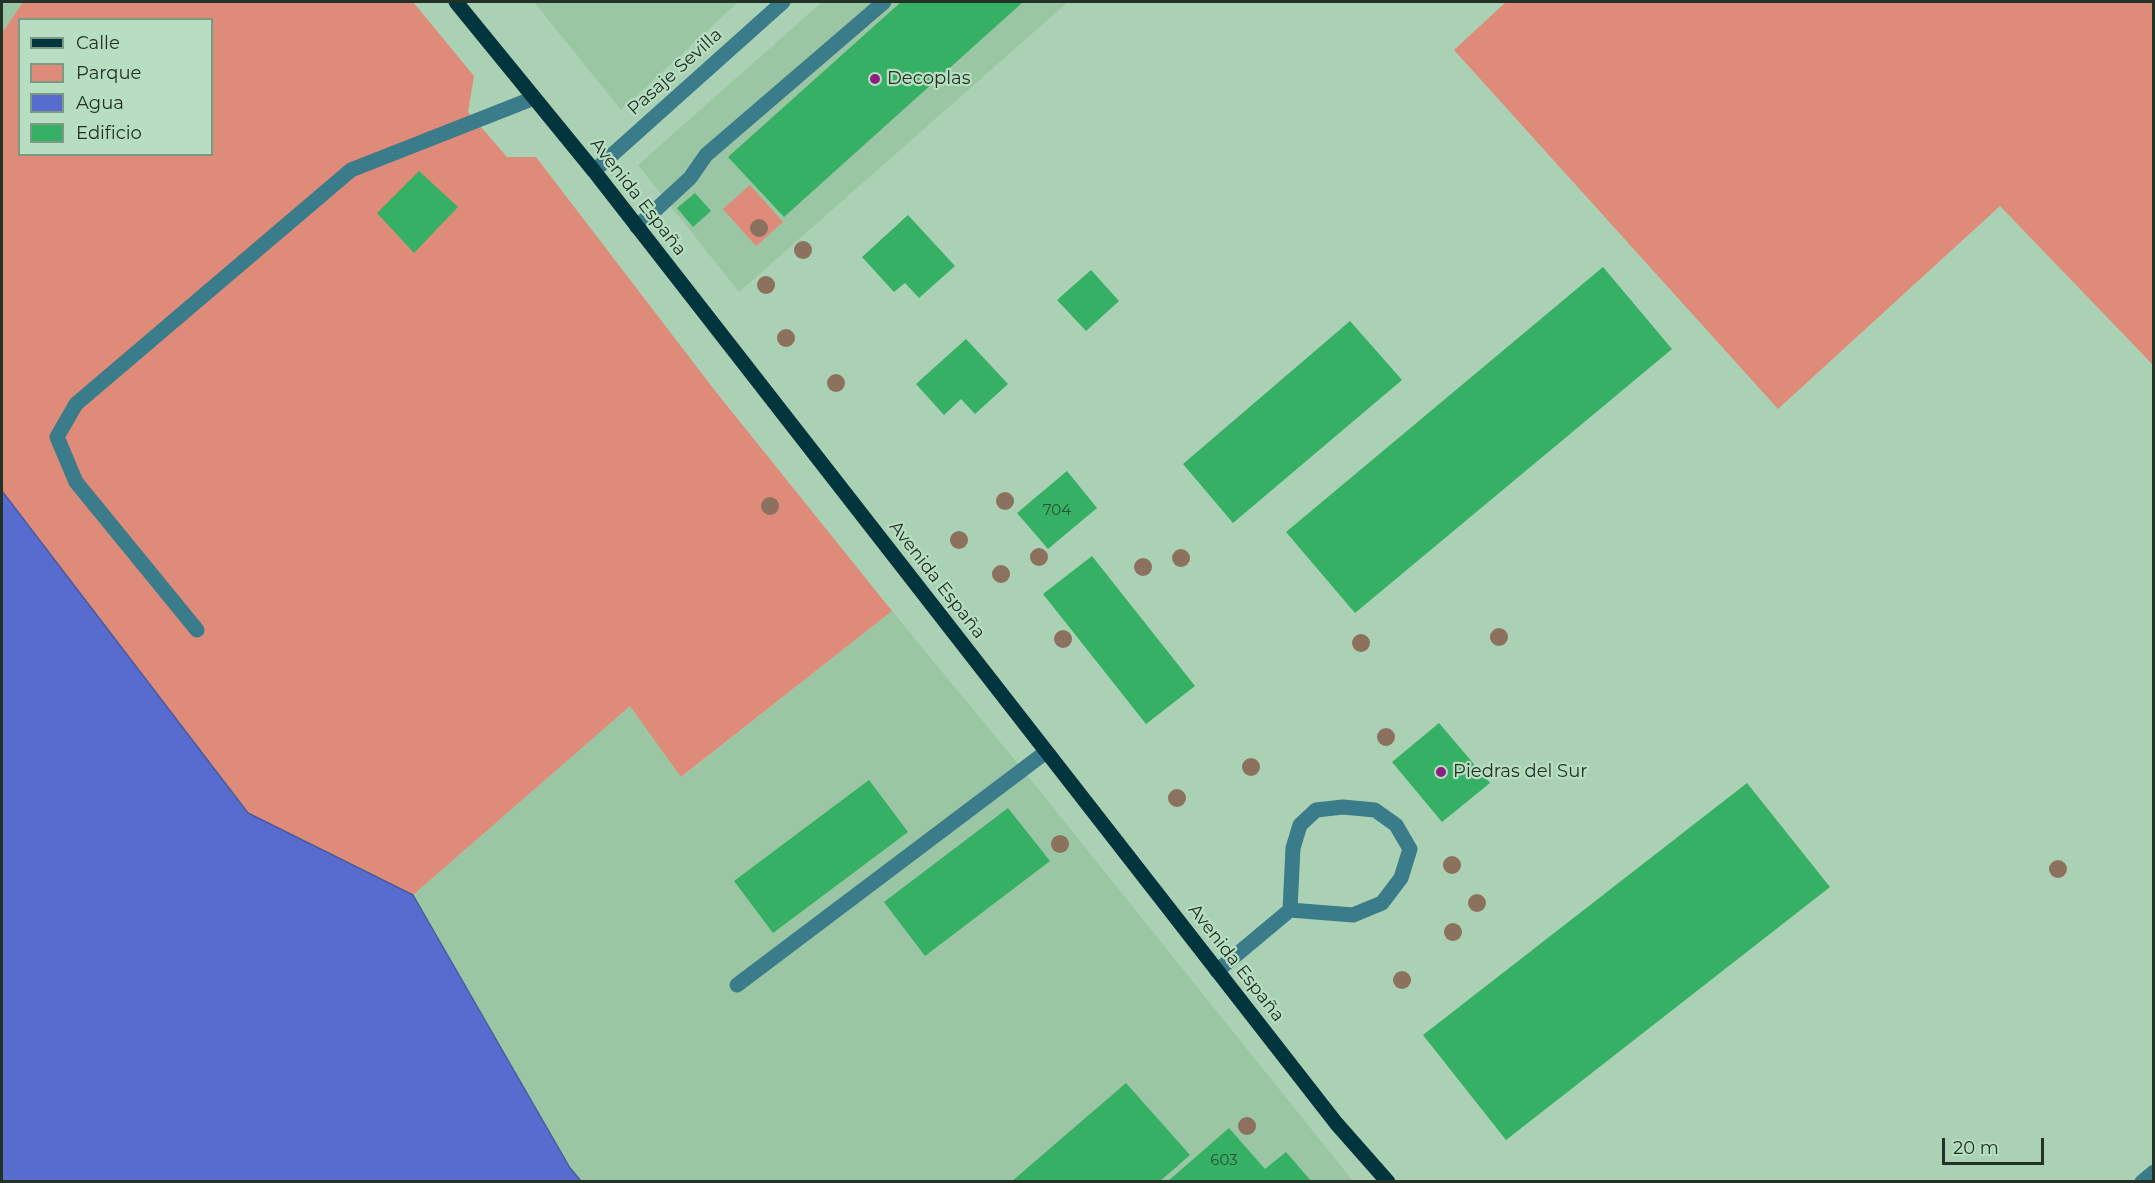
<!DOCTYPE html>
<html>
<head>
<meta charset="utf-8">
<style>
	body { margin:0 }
	#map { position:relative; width:2155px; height:1183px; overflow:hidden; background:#abd1b4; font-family:Montserrat,sans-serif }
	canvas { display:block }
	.frame { position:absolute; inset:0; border:3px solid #233227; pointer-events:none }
	.legend { position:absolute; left:18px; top:18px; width:195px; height:138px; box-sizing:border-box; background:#b8dec1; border:2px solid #7c9983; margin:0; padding:8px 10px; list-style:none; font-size:18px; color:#233227 }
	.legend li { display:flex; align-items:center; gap:12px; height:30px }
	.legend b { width:30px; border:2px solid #7c9983 }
	.scale { position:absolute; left:1942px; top:1138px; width:102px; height:27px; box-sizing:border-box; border:3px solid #233227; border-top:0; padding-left:8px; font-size:18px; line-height:21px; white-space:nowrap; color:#233227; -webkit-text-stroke:4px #b8dec1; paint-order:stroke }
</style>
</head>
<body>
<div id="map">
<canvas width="2155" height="1183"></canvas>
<div class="frame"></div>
<ul class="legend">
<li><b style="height:8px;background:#00353e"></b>Calle</li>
<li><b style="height:16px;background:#df8b7a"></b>Parque</li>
<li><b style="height:16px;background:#586cd0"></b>Agua</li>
<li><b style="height:16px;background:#35b064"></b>Edificio</li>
</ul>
<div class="scale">20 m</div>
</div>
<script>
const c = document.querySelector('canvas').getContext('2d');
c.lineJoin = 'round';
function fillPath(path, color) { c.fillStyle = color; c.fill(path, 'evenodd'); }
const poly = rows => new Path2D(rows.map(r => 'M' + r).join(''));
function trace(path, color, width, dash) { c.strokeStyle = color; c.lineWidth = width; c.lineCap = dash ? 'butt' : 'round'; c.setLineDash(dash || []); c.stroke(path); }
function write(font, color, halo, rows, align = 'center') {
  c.font = font + ' Montserrat,sans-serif'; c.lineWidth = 4.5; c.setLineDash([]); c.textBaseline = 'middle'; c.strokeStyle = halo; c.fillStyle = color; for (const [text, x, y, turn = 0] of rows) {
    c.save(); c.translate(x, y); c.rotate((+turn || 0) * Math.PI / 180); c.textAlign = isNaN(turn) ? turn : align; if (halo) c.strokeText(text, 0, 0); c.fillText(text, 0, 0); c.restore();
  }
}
fillPath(poly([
	[2,2,23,2,2,33],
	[534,2,738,2,621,110],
	[822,2,1068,2,739,292,638,165],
	[892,611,1023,770,1353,1181,581,1181,570,1168,413,895,630,706,682,777]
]), '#9ac6a4');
fillPath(poly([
	[23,2,413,2,474,76,468,112,507,157,536,157,716,392,892,611,681,777,630,706,413,895,248,813,2,491,2,33],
	[20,20,212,20,212,154,20,154],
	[1506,2,2153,2,2153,365,2000,206,1778,409,1454,50],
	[750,185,783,222,756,246,723,209]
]), '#df8b7a');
const water = poly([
	[2,491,248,813,413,895,570,1168,581,1181,2,1181,2,491]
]);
fillPath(water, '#586cd0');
trace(water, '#485b9d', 1.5);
fillPath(poly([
	[901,2,1023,2,784,217,728,157],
	[419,171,458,207,414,253,377,213],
	[695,193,711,211,693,227,677,208],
	[908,215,955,266,919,298,905,283,894,292,862,257],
	[1603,267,1672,349,1355,613,1286,532],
	[1091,270,1119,301,1086,331,1057,300],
	[1350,321,1402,380,1233,523,1183,464],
	[966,339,1008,384,975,414,961,399,944,415,916,384],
	[1067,471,1097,508,1048,549,1017,513],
	[1092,556,1195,686,1146,724,1043,594],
	[1439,723,1490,783,1442,822,1392,762],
	[869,780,908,832,773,933,734,881],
	[1747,783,1830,887,1506,1140,1423,1035],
	[1008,808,1050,861,925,956,884,902],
	[1126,1083,1190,1155,1159,1182,1011,1182],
	[1229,1128,1265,1169,1286,1152,1312,1182,1167,1182]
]), '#35b064');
trace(poly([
	[594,171,783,2],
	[637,227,690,178,706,155,884,2],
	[197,630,76,482,57,437,76,404,351,170,534,98],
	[1217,971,1290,910,1353,915,1382,903,1401,878,1410,849,1396,825,1375,810,1343,807,1316,810,1300,825,1293,848,1290,910],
	[737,985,1046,752],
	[2142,1182,2154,1172]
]), '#3a7c89', 15);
trace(poly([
	[456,2,594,171,1336,1123,1388,1182]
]), '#00353e', 15);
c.fillStyle = '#8c725e';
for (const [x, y] of [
	[759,228],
	[803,250],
	[766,285],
	[786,338],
	[836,383],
	[1005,501],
	[770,506],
	[959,540],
	[1039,557],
	[1181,558],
	[1143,567],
	[1001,574],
	[1499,637],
	[1063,639],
	[1361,643],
	[1386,737],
	[1251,767],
	[1177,798],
	[1060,844],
	[1452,865],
	[2058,869],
	[1477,903],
	[1453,932],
	[1402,980],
	[1247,1126]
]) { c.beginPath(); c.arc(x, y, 9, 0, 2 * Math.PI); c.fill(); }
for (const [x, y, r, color] of [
	[875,79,6,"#8d1f83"],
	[1441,772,6,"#8d1f83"]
]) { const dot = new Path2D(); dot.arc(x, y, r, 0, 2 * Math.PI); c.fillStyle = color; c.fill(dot); trace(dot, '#b8dec1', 2); }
write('15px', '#285236', null, [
	["704",1057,511],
	["603",1224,1161]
]);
write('18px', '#233227', '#b8dec1', [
	["Pasaje Sevilla",675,72,-42],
	["Avenida España",638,197,52],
	["Avenida España",937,580,52],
	["Avenida España",1236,963,52]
]);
write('18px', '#233227', '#b8dec1', [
	["Decoplas",887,79],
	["Piedras del Sur",1453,772]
], 'left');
</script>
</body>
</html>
